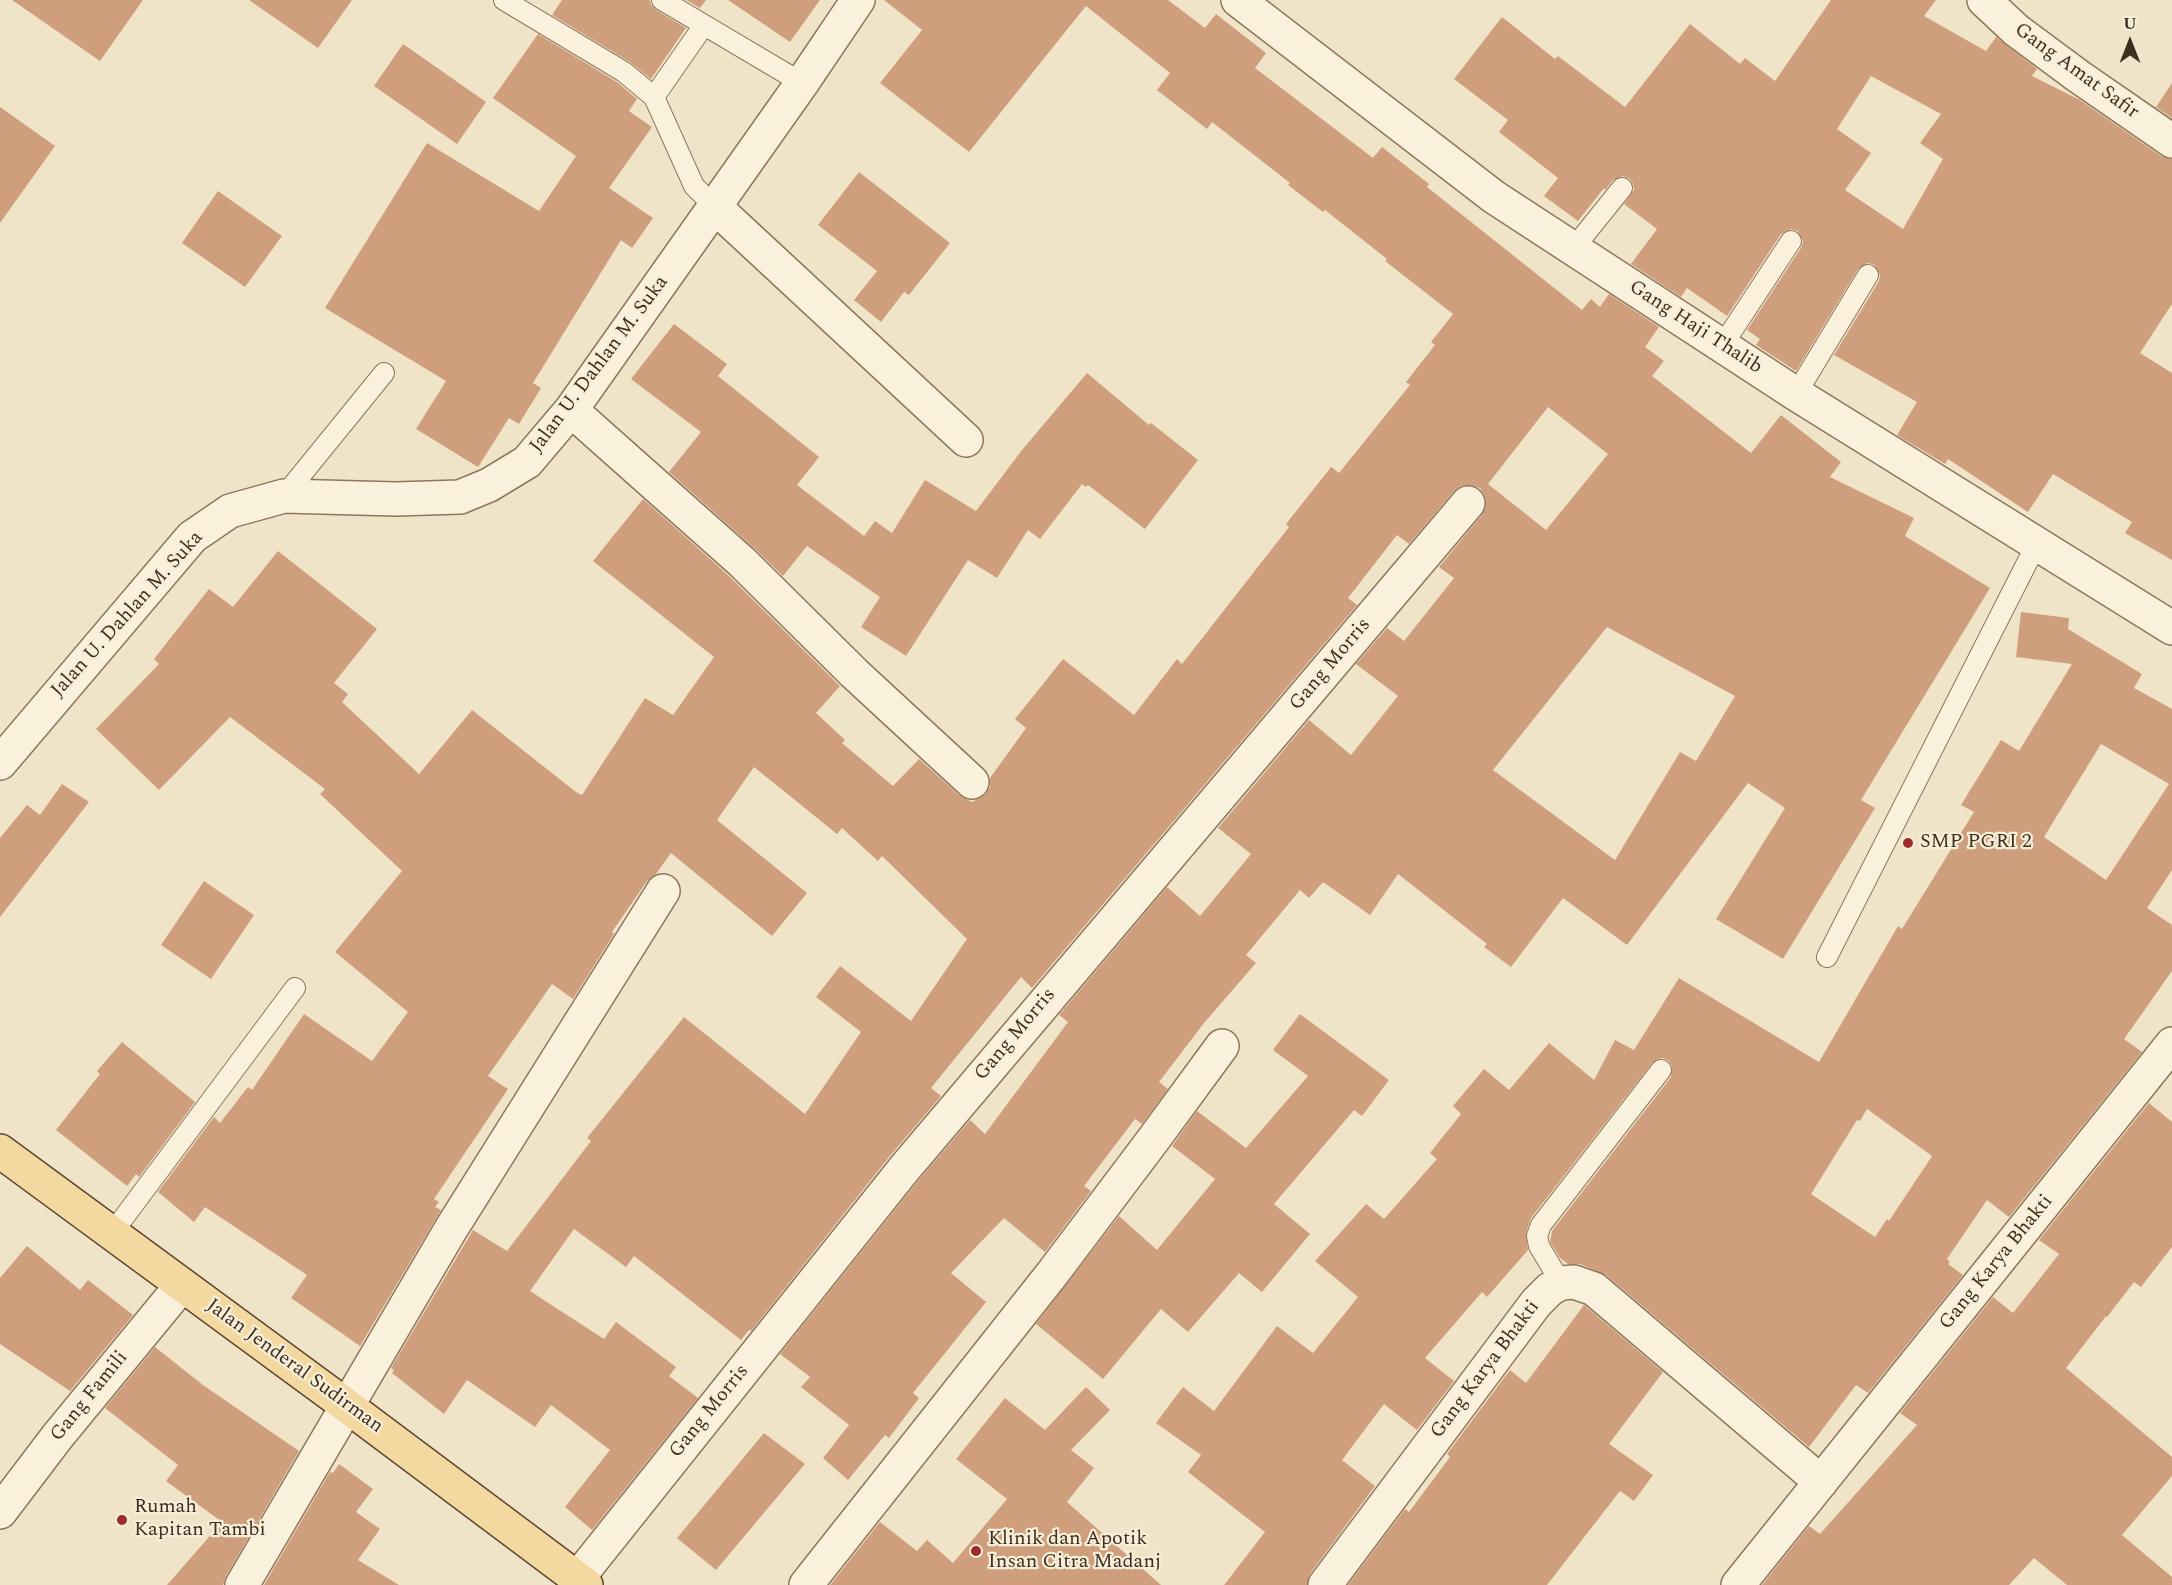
<!DOCTYPE html>
<html>
<head>
<meta charset="utf-8">
<style>
	body { margin:0 }
	#map { position:relative; width:2172px; height:1585px; overflow:hidden; background:#f0e4c8; font-family:Spectral,serif }
	canvas { display:block }
	.north { position:absolute; left:2100px; top:12px; width:60px; height:60px; -webkit-text-stroke:4px #f7eed8; paint-order:stroke; rotate:0deg; font-size:16px; font-weight:700; line-height:24px; text-align:center; color:#3d2e20 }
	.north::after { content:''; display:block; margin:auto; width:21px; height:27px; background:#3d2e20; clip-path:polygon(50% 0,100% 100%,50% 72%,0 100%) }
</style>
</head>
<body>
<div id="map">
<canvas width="2172" height="1585"></canvas>
<div class="north">U</div>
</div>
<script>
const c = document.querySelector('canvas').getContext('2d');
c.lineJoin = 'round';
function fillPath(path, color) { c.fillStyle = color; c.fill(path, 'evenodd'); }
const poly = rows => new Path2D(rows.map(r => 'M' + r).join(''));
function trace(path, color, width, dash) { c.strokeStyle = color; c.lineWidth = width; c.lineCap = dash ? 'butt' : 'round'; c.setLineDash(dash || []); c.stroke(path); }
function write(font, color, halo, rows, align = 'center') {
  c.font = font + ' Spectral,serif'; c.lineWidth = 4.5; c.setLineDash([]); c.textBaseline = 'middle'; c.strokeStyle = halo; c.fillStyle = color; for (const [text, x, y, turn = 0] of rows) {
    c.save(); c.translate(x, y); c.rotate((+turn || 0) * Math.PI / 180); c.textAlign = isNaN(turn) ? turn : align; if (halo) c.strokeText(text, 0, 0); c.fillText(text, 0, 0); c.restore();
  }
}
fillPath(poly([
	[12,0,143,0,100,61],
	[249,0,352,0,318,48],
	[562,0,650,0,651,5,656,10,686,28,651,79,630,62,552,15],
	[686,0,706,0,700,8],
	[728,0,820,0,790,42],
	[884,0,1168,0,1205,28,1216,14,1266,53,1255,68,1373,158,1382,147,1429,184,1427,187,1582,310,1591,299,1600,307,1609,294,1659,327,1645,347,1664,361,1652,376,1751,453,1781,415,1841,462,1830,477,1914,518,1905,536,1990,588,1861,800,1875,808,1783,959,1716,919,1785,808,1748,783,1627,945,1563,898,1511,967,1484,947,1487,944,1398,874,1370,915,1323,882,1309,898,1300,890,1246,955,1256,963,1204,1023,1159,1082,1168,1089,1142,1124,1135,1119,1084,1186,1091,1191,1045,1252,1004,1218,951,1273,986,1302,913,1393,919,1398,889,1438,885,1435,848,1480,823,1458,849,1425,801,1387,810,1377,780,1354,918,1181,970,1120,985,1134,1068,1022,1059,1015,1167,887,1200,916,1251,854,1218,828,1309,720,1351,755,1398,696,1356,664,1387,628,1404,641,1454,578,1439,567,1482,515,1486,506,1485,496,1480,488,1471,485,1461,486,1454,491,1409,544,1397,535,1348,598,1357,605,1032,988,1021,977,931,1088,941,1096,889,1157,751,1331,749,1330,741,1340,634,1256,626,1267,574,1229,530,1291,604,1339,616,1322,676,1367,669,1376,698,1398,592,1530,565,1507,610,1450,551,1405,535,1427,467,1380,444,1414,392,1373,394,1370,391,1368,473,1230,507,1251,591,1141,587,1138,684,1017,805,1114,861,1032,816,997,840,966,911,1021,967,939,882,856,878,861,842,828,837,834,754,767,717,820,807,893,772,936,671,853,656,874,647,881,612,932,614,934,573,999,552,984,488,1076,508,1089,434,1199,439,1202,435,1207,441,1210,360,1346,291,1298,307,1275,205,1207,194,1222,158,1192,214,1117,220,1123,248,1087,252,1090,304,1014,372,1061,408,1012,335,952,402,871,320,794,325,789,230,717,159,790,96,729,159,664,154,659,209,589,233,607,278,551,377,629,334,683,348,694,342,702,419,774,472,710,576,792,582,795,645,698,673,715,714,657,593,561,643,499,729,576,840,686,816,713,845,740,842,743,893,786,919,759,960,796,972,802,985,795,990,787,990,778,1026,728,1015,719,1063,659,1134,715,1177,659,1182,664,1289,527,1286,524,1331,467,1339,473,1410,385,1406,382,1435,345,1431,342,1453,314,1385,261,1387,259,1325,210,1323,212,1288,185,1290,183,1212,122,1207,129,1157,90,1170,73,1086,6,969,152,880,83,922,30],
	[1548,407,1608,454,1546,530,1488,484],
	[1607,627,1735,696,1696,761,1680,752,1615,860,1493,770],
	[1831,0,1936,0,1924,16,1986,51,1996,37,2037,69,2032,76,2080,100,2161,156,2172,159,2172,304,2140,353,2172,373,2172,560,2125,533,2132,522,2053,474,2028,512,1948,459,1945,464,1897,435,1917,402,1834,355,1879,281,1880,275,1875,265,1868,263,1858,269,1796,371,1756,345,1760,339,1747,330,1801,248,1803,241,1798,231,1791,229,1781,234,1727,316,1687,288,1681,297,1631,264,1657,229,1624,204,1634,190,1633,184,1630,179,1623,176,1613,180,1605,190,1604,188,1578,221,1544,196,1558,178,1499,132,1508,120,1454,79,1502,17,1555,59,1558,56,1625,107,1690,24,1740,64,1745,58,1775,81],
	[1871,76,1941,114,1920,143,1943,159,1903,229,1845,190,1871,153,1837,129],
	[538,34,617,82,637,99,629,111,652,127,609,188,653,218,632,248,621,240,533,383,541,388,519,424,509,418,478,467,416,429,446,381,325,308,427,143,539,211,576,156,493,98],
	[403,44,486,102,457,144,374,86],
	[2172,83,2172,118,2156,107],
	[0,107,55,146,0,223],
	[859,172,950,243,909,295,904,292,881,322,854,300,877,271,818,225],
	[218,191,282,236,245,287,182,243],
	[674,324,727,364,718,376,819,457,797,485,864,536,875,521,892,533,925,480,976,511,1022,450,1087,373,1149,425,1151,423,1198,460,1145,529,1088,485,1086,487,1082,484,1040,539,1028,530,997,578,968,560,906,656,861,627,880,597,807,546,783,576,754,548,669,472,701,432,631,379],
	[2021,612,2069,618,2068,629,2142,674,2134,688,2172,709,2172,870,2147,908,2172,925,2172,971,2124,1039,2142,1052,2009,1217,1987,1200,1947,1259,1950,1262,1948,1264,1963,1275,1868,1393,1856,1385,1809,1447,1606,1275,1580,1264,1568,1264,1560,1258,1550,1242,1552,1231,1671,1077,1672,1066,1669,1061,1663,1058,1657,1059,1652,1063,1531,1218,1526,1233,1528,1250,1487,1297,1482,1292,1425,1358,1454,1381,1417,1430,1384,1404,1342,1460,1375,1486,1310,1574,1307,1585,1224,1585,1265,1532,1188,1472,1201,1455,1156,1423,1183,1387,1214,1411,1277,1326,1313,1353,1358,1297,1315,1261,1366,1204,1384,1219,1437,1159,1430,1153,1461,1114,1453,1106,1484,1069,1509,1090,1549,1043,1594,1080,1615,1040,1634,1050,1679,978,1819,1062,1898,926,1902,929,1974,812,1961,805,2001,740,2019,751,2072,664,2016,657],
	[2101,744,2169,784,2106,880,2044,837],
	[1867,1109,1932,1156,1889,1221,1887,1219,1875,1237,1811,1194,1857,1120,1860,1121],
	[62,784,89,802,0,917,0,838,27,805,40,815],
	[204,881,254,915,211,979,161,945],
	[1300,1014,1389,1080,1362,1116,1354,1110,1274,1204,1310,1234,1262,1292,1239,1273,1188,1332,1161,1309,1103,1379,1036,1324,1119,1216,1157,1250,1215,1179,1172,1146,1197,1111,1246,1148,1308,1076,1273,1050],
	[122,1042,195,1102,139,1177,136,1174,127,1186,56,1130,100,1074,97,1071],
	[2149,1103,2172,1122,2172,1247,2141,1287,2134,1282,2107,1317,2106,1316,2066,1368,2172,1457,2172,1476,2122,1535,2172,1577,2172,1585,2067,1585,2034,1558,2009,1585,1762,1585,1809,1526,1820,1534,1917,1425,1900,1413,1993,1297,2013,1313,2059,1254,2039,1240],
	[27,1246,80,1290,88,1280,133,1315,70,1391,0,1344,0,1278],
	[1584,1305,1663,1372,1609,1444,1653,1475,1634,1501,1620,1491,1547,1585,1348,1585,1405,1509,1409,1512,1450,1457,1447,1454,1510,1370,1526,1383],
	[155,1347,203,1385,299,1451,226,1576,223,1585,167,1585,222,1522,166,1481,178,1465,105,1408],
	[1086,1387,1110,1410,1071,1450,1094,1468,1067,1502,1161,1585,830,1585,880,1522,917,1551,927,1540,953,1563,1007,1499,956,1459,1005,1398,1045,1430],
	[764,1433,805,1464,716,1570,677,1538],
	[339,1464,373,1489,356,1512,380,1529,358,1560,399,1585,264,1585,330,1472,333,1473]
]), '#cf9f7d');
const service = poly([
	[504,0,624,72,654,97,694,186,715,207],
	[662,0,802,83],
	[654,97,704,25],
	[1573,249,1622,188],
	[1722,346,1791,241],
	[1796,394,1868,275],
	[284,496,384,373],
	[1827,957,2037,543],
	[113,1232,295,988],
	[1561,1283,1539,1246,1537,1236,1541,1225,1661,1070]
]);
const minor = poly([
	[1238,0,1494,197,1796,394,2172,628],
	[1984,0,2016,30,2078,76,2172,141],
	[715,207,966,440],
	[571,410,742,562,854,673,972,782],
	[0,763,192,537,230,511,284,496,396,499,460,497,489,485,527,462,571,410,802,83,858,0],
	[0,1512,57,1437,182,1285],
	[577,1579,904,1169,1468,503],
	[242,1585,451,1229,663,891],
	[806,1585,1052,1274,1153,1140,1222,1046],
	[1325,1585,1536,1303,1550,1289,1561,1283,1574,1282,1594,1289,1821,1482],
	[1738,1585,2172,1044]
]);
const primary = poly([
	[0,1151,347,1406,586,1585]
]);
trace(service, '#8d765c', 22);
trace(minor, '#8d765c', 36);
trace(primary, '#5b4430', 36);
trace(service, '#faf1dc', 20);
trace(minor, '#faf1dc', 33);
trace(primary, '#f3d9a0', 33);
for (const [x, y, r, color] of [
	[1908,843,6,"#9e2a2b"],
	[122,1520,6,"#9e2a2b"],
	[976,1551,6,"#9e2a2b"]
]) { const dot = new Path2D(); dot.arc(x, y, r, 0, 2 * Math.PI); c.fillStyle = color; c.fill(dot); trace(dot, '#f7eed8', 2); }
write('20px', '#3d2e20', '#f7eed8', [
	["Gang Amat Safir",2076,72,36],
	["Gang Haji Thalib",1695,328,33],
	["Jalan U. Dahlan M. Suka",600,365,-53],
	["Jalan U. Dahlan M. Suka",128,615,-48],
	["Gang Morris",1331,665,-50],
	["Gang Morris",1016,1035,-50],
	["Gang Karya Bhakti",1997,1263,-51],
	["Jalan Jenderal Sudirman",294,1367,36],
	["Gang Karya Bhakti",1486,1370,-53],
	["Gang Famili",90,1397,-51],
	["Gang Morris",710,1412,-51]
]);
write('20px', '#3d2e20', '#f7eed8', [
	["SMP PGRI 2",1920,843],
	["Rumah",134,1508],
	["Kapitan Tambi",134,1531],
	["Klinik dan Apotik",988,1540],
	["Insan Citra Madanj",988,1563]
], 'left');
</script>
</body>
</html>
